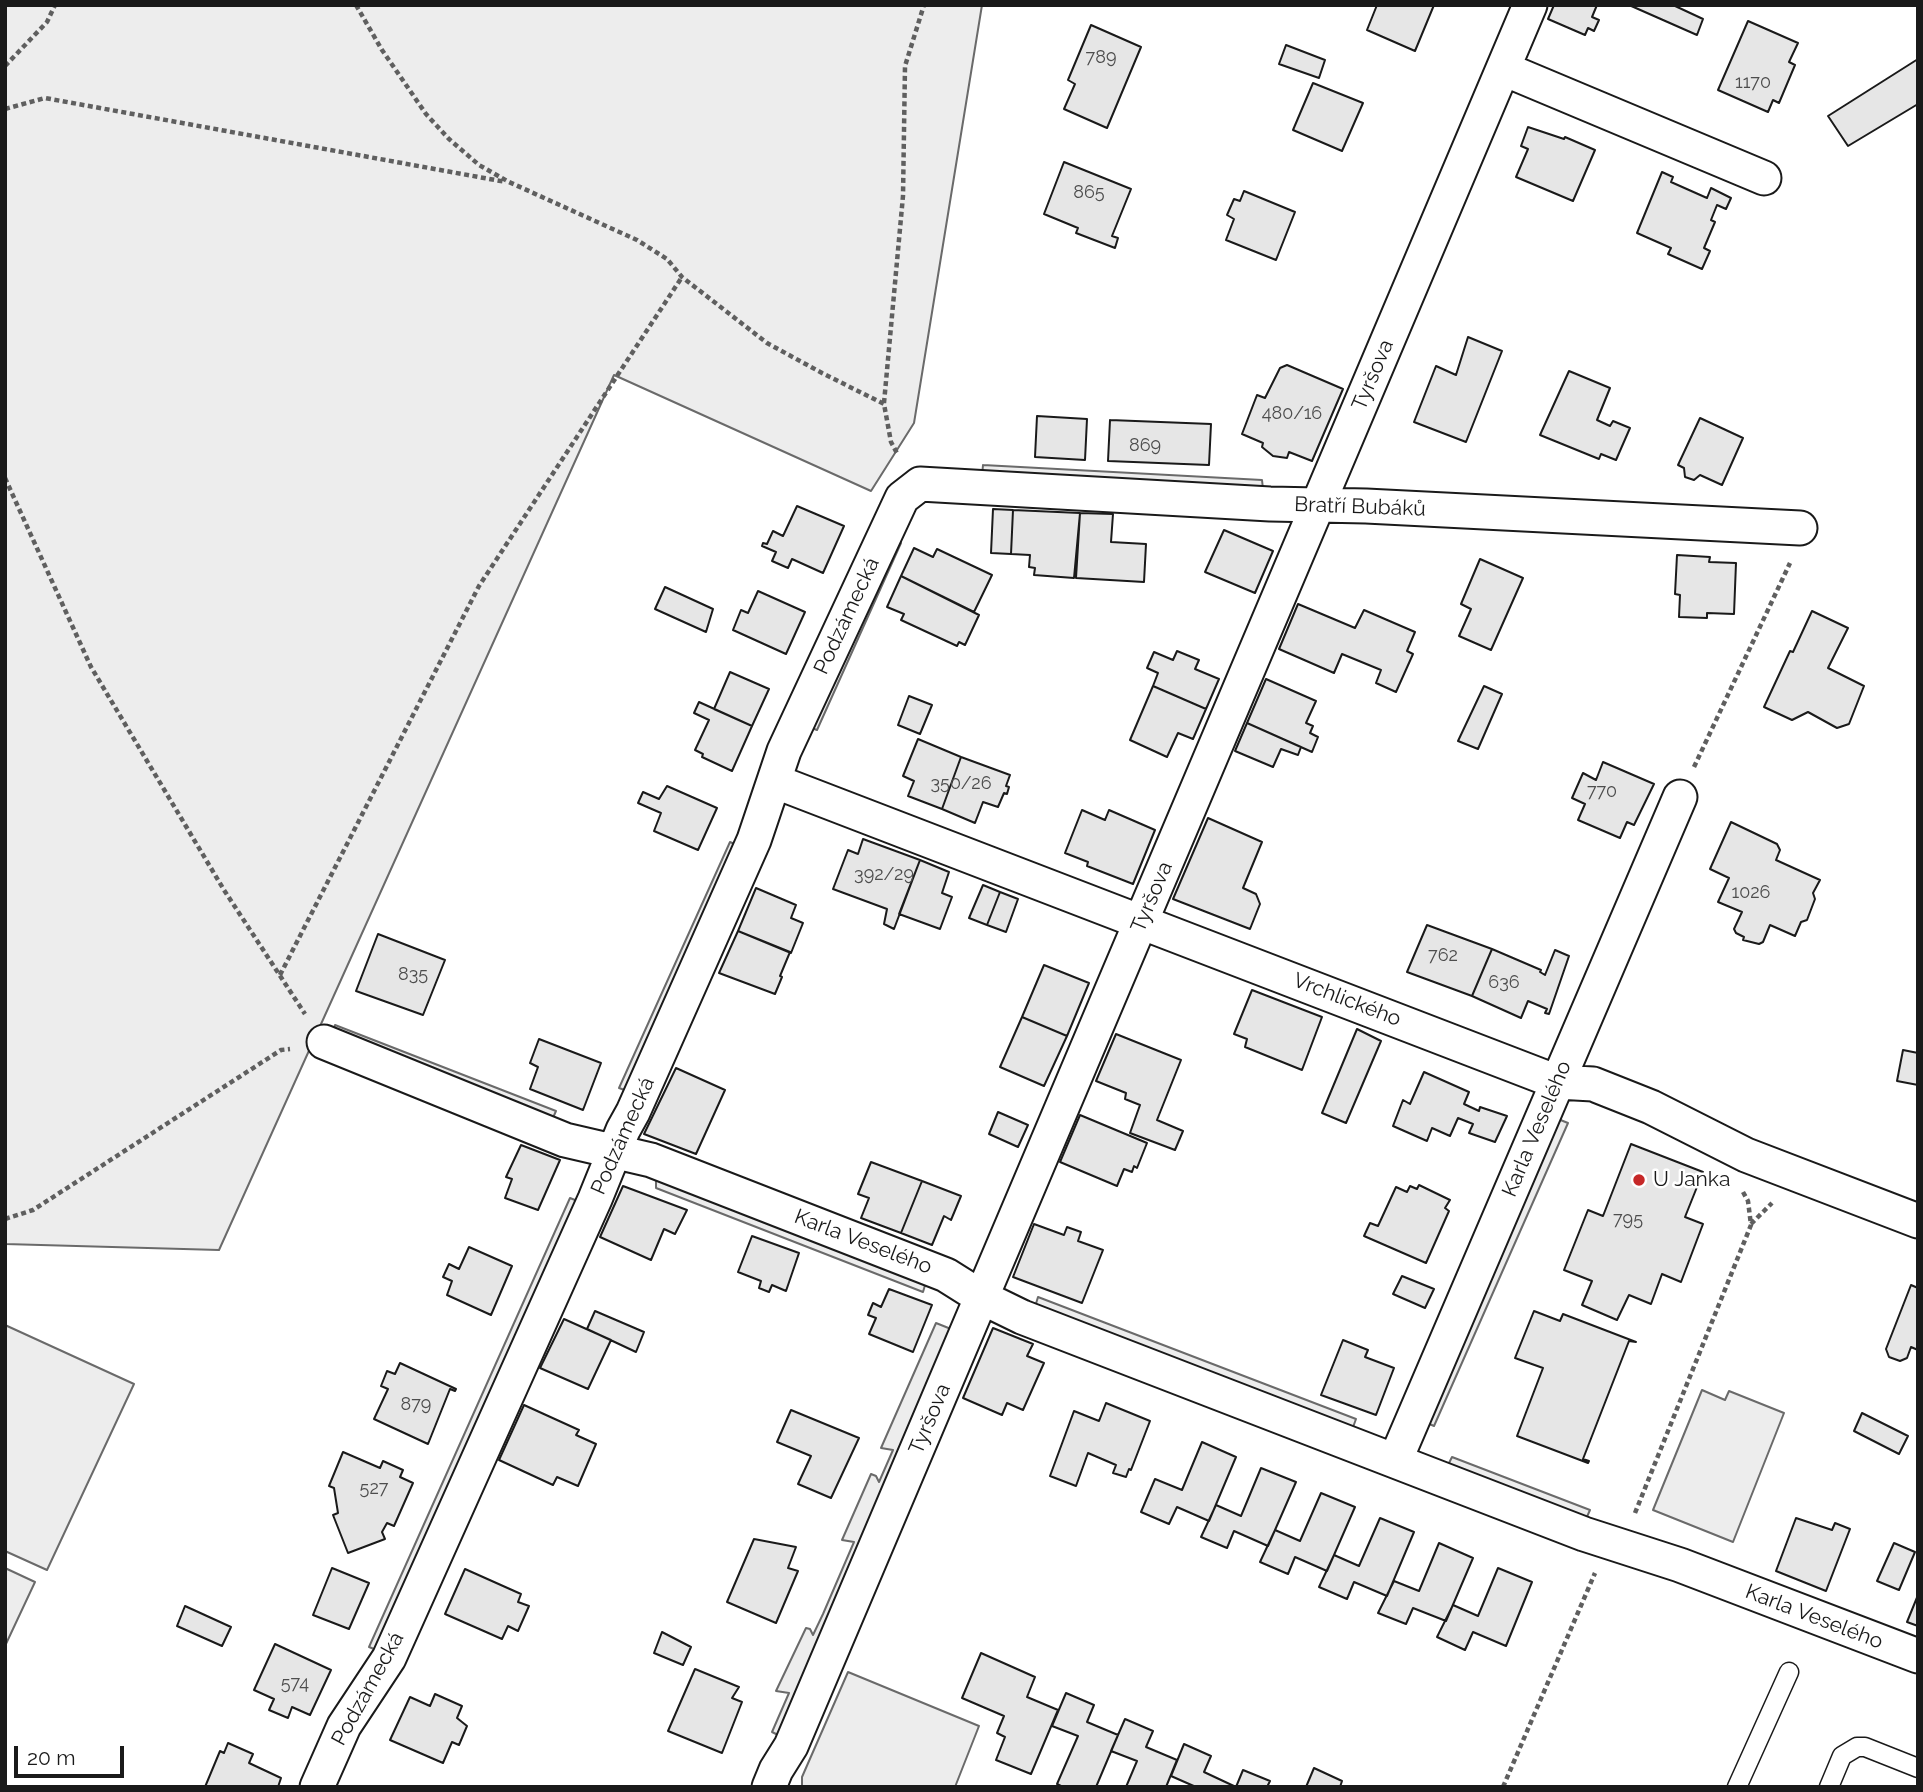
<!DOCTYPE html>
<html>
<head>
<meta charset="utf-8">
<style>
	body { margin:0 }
	#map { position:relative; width:1923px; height:1792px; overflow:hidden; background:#fff; font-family:Raleway,sans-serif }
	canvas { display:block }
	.frame { position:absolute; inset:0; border:7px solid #1a1a1a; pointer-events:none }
	.scale { position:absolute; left:14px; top:1746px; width:110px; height:32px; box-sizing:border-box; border:4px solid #1a1a1a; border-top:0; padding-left:9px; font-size:21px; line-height:24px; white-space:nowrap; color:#1a1a1a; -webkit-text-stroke:5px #fff; paint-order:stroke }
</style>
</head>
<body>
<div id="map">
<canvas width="1923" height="1792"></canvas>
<div class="frame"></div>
<div class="scale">20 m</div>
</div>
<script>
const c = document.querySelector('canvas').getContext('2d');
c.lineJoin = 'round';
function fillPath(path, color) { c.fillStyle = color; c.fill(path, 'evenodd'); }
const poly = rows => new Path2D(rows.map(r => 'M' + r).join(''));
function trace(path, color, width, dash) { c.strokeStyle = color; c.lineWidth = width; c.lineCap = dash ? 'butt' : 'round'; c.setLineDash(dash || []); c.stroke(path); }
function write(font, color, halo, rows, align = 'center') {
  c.font = font + ' Raleway,sans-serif'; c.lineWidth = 5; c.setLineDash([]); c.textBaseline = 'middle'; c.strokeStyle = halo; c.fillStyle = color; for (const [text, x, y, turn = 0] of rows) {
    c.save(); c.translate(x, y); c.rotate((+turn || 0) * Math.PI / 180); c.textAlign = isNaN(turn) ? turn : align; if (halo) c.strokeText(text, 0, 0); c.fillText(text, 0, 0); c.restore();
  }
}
const built = poly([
	[5,5,982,5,914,423,871,491,614,375,219,1250,5,1244,5,5],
	[983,465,1262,480,1263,489,982,476,983,465],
	[893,539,901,543,817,730,806,726,893,539],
	[730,842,739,846,630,1092,619,1088,730,842],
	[335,1025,556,1111,552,1120,332,1035,335,1025],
	[1558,1119,1568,1123,1434,1426,1425,1422,1558,1119],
	[656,1178,926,1282,923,1292,656,1188,656,1178],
	[570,1198,580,1202,379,1651,369,1647,570,1198],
	[1038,1297,1356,1419,1352,1430,1035,1307,1038,1297],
	[936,1323,956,1331,782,1737,772,1732,789,1693,776,1691,806,1628,810,1629,813,1635,823,1614,854,1542,842,1540,871,1474,876,1476,879,1482,893,1450,881,1448,936,1323],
	[5,1325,134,1384,47,1570,5,1551,5,1325],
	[1702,1390,1725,1400,1729,1391,1784,1413,1733,1542,1653,1510,1702,1390],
	[1452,1457,1590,1510,1586,1519,1448,1465,1452,1457],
	[5,1568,35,1582,5,1646,5,1568],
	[848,1672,979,1726,955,1787,802,1787,802,1777,848,1672]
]);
fillPath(built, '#ededed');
trace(built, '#6a6a6a', 2);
const building = poly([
	[1377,5,1434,5,1415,51,1367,30,1377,5],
	[1554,5,1597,5,1592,17,1599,20,1594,31,1588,28,1585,35,1548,19,1554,5],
	[1629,5,1673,5,1703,19,1697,35,1629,5],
	[1748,21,1798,43,1789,62,1795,65,1779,103,1773,100,1768,112,1718,90,1748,21],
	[1091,25,1141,47,1107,128,1064,109,1075,84,1068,80,1091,25],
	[1286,45,1325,60,1319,78,1279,64,1286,45],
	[1918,59,1918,104,1848,146,1828,116,1918,59],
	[1313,83,1363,103,1342,151,1293,130,1313,83],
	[1528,127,1564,139,1565,137,1595,150,1573,201,1516,177,1528,149,1521,146,1528,127],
	[1064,162,1131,189,1112,236,1118,238,1115,248,1076,233,1078,228,1044,214,1064,162],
	[1662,172,1673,177,1671,182,1707,198,1711,188,1731,198,1726,209,1717,205,1711,220,1715,222,1704,248,1710,251,1702,269,1668,254,1671,248,1637,233,1662,172],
	[1244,191,1295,212,1276,260,1226,240,1234,219,1227,215,1234,199,1240,201,1244,191],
	[1468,337,1502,351,1466,442,1414,422,1436,366,1456,375,1468,337],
	[1287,365,1343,389,1312,461,1289,452,1287,458,1273,456,1262,447,1263,443,1242,434,1257,395,1265,398,1280,368,1287,365],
	[1569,371,1610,388,1597,420,1610,426,1613,421,1630,428,1616,460,1601,454,1599,459,1540,435,1569,371],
	[1037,416,1087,419,1085,460,1035,457,1037,416],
	[1700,418,1743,438,1722,485,1700,475,1694,480,1685,477,1684,468,1678,465,1700,418],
	[1110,420,1211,424,1209,465,1108,461,1110,420],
	[797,506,844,526,823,573,792,559,788,568,772,561,776,552,762,546,763,543,767,544,773,531,783,536,797,506],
	[993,509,1013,510,1011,554,991,553,993,509],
	[1013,510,1080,513,1074,578,1034,575,1035,568,1029,567,1030,555,1011,554,1013,510],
	[1080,513,1113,514,1111,542,1146,544,1144,582,1076,578,1080,513],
	[1224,530,1273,551,1255,593,1205,572,1224,530],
	[914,548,933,557,937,549,992,575,974,612,901,576,914,548],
	[1677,555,1710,557,1709,562,1736,563,1734,614,1707,613,1707,618,1679,617,1680,595,1675,594,1677,555],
	[1480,559,1523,578,1491,650,1459,636,1471,609,1461,604,1480,559],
	[901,576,979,615,965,645,959,642,957,646,901,620,904,614,887,607,901,576],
	[665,587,713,609,706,632,655,609,665,587],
	[758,591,805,612,786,654,733,630,741,610,748,613,758,591],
	[1298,604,1355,628,1364,610,1415,632,1407,651,1413,654,1396,692,1376,683,1381,670,1342,654,1334,673,1279,649,1298,604],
	[1812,611,1848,628,1828,668,1864,686,1849,724,1837,728,1808,712,1792,720,1764,707,1790,651,1793,652,1812,611],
	[1177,651,1199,660,1195,669,1219,679,1206,709,1153,686,1158,673,1147,668,1154,652,1173,660,1177,651],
	[730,672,769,689,752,726,714,709,730,672],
	[1266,679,1316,701,1306,723,1313,726,1310,733,1318,737,1312,752,1247,723,1266,679],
	[1153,686,1206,709,1193,739,1178,733,1167,757,1130,740,1153,686],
	[1484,686,1502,694,1478,749,1458,741,1484,686],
	[909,696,932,705,920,734,898,725,909,696],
	[699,702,752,726,732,771,702,757,703,754,695,750,709,720,694,713,699,702],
	[1247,723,1301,747,1298,755,1281,749,1273,767,1235,751,1247,723],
	[918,739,961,757,942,809,908,796,914,781,903,776,918,739],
	[961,757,1010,775,1006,786,1009,787,1007,794,1004,793,998,807,983,802,975,823,942,809,961,757],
	[1603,762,1654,784,1634,825,1627,822,1620,838,1578,820,1585,804,1572,798,1583,773,1596,780,1603,762],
	[667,786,717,808,698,850,654,831,661,813,638,803,643,792,659,799,667,786],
	[1082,810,1105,820,1109,810,1155,830,1133,884,1087,866,1088,862,1065,853,1082,810],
	[1208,818,1262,842,1243,888,1256,894,1260,904,1250,929,1173,899,1208,818],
	[1731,822,1777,844,1780,850,1776,860,1820,880,1813,893,1815,899,1807,920,1801,922,1795,936,1770,925,1763,942,1759,944,1743,940,1744,937,1736,933,1734,929,1742,912,1718,902,1729,878,1710,869,1731,822],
	[863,839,920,860,894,929,884,924,887,909,833,889,848,850,858,854,863,839],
	[920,860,949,872,942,893,952,897,940,929,899,914,920,860],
	[983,885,1000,892,987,925,969,918,983,885],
	[756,888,796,905,791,918,803,923,791,953,738,931,756,888],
	[1000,892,1018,899,1006,932,987,925,1000,892],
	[1427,925,1492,949,1472,996,1407,972,1427,925],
	[738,931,790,952,780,976,782,977,775,994,719,973,738,931],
	[378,934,445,960,423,1015,356,991,378,934],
	[1492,949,1541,970,1540,972,1545,975,1555,950,1569,956,1549,1014,1545,1013,1547,1009,1528,1001,1521,1018,1472,996,1492,949],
	[1044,965,1089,983,1067,1036,1022,1017,1044,965],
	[1252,990,1322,1017,1302,1070,1245,1047,1247,1039,1234,1034,1252,990],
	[1022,1017,1067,1036,1044,1086,1000,1067,1022,1017],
	[1357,1029,1381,1041,1346,1123,1322,1113,1357,1029],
	[1116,1034,1181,1060,1157,1120,1183,1131,1175,1150,1130,1133,1140,1105,1125,1099,1126,1093,1096,1081,1116,1034],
	[539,1039,601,1063,583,1110,530,1089,538,1067,530,1063,539,1039],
	[1903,1050,1918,1053,1918,1085,1897,1081,1903,1050],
	[676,1068,725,1090,696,1154,644,1134,676,1068],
	[1424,1072,1469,1092,1464,1104,1479,1111,1480,1107,1507,1116,1495,1142,1469,1133,1473,1124,1458,1118,1450,1136,1432,1128,1427,1141,1393,1126,1403,1100,1410,1104,1424,1072],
	[998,1112,1028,1125,1018,1147,989,1134,998,1112],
	[1080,1115,1147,1143,1137,1168,1134,1166,1132,1172,1124,1169,1117,1186,1060,1162,1080,1115],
	[1631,1144,1703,1172,1685,1217,1703,1224,1681,1282,1662,1274,1651,1304,1629,1295,1617,1320,1582,1305,1592,1281,1564,1270,1588,1210,1603,1216,1631,1144],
	[521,1145,560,1160,538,1210,505,1198,512,1179,506,1177,521,1145],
	[871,1162,922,1181,901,1233,861,1218,869,1198,858,1194,871,1162],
	[922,1181,961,1196,951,1220,944,1216,932,1245,901,1233,922,1181],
	[1419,1185,1450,1200,1445,1208,1449,1211,1426,1263,1364,1236,1370,1223,1378,1226,1396,1187,1407,1192,1410,1186,1417,1189,1419,1185],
	[623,1186,687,1210,675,1234,664,1229,651,1260,600,1237,623,1186],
	[1034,1224,1064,1235,1067,1227,1081,1232,1078,1241,1103,1250,1082,1303,1013,1277,1034,1224],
	[752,1236,799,1253,786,1291,772,1285,769,1292,759,1288,761,1281,738,1272,752,1236],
	[469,1247,512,1266,491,1315,447,1295,452,1281,443,1277,449,1264,459,1269,469,1247],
	[1402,1276,1434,1289,1425,1308,1393,1294,1402,1276],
	[1911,1285,1918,1288,1918,1350,1911,1347,1907,1358,1900,1361,1889,1357,1886,1349,1911,1285],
	[889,1289,932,1305,913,1352,869,1334,876,1318,868,1315,873,1303,881,1307,889,1289],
	[595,1311,644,1332,636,1352,587,1329,595,1311],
	[1534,1311,1560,1321,1563,1314,1636,1342,1629,1341,1583,1459,1589,1461,1588,1463,1517,1436,1543,1368,1515,1358,1534,1311],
	[564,1319,611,1340,588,1389,540,1368,564,1319],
	[993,1328,1033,1344,1027,1356,1044,1363,1023,1410,1007,1403,1002,1415,963,1398,993,1328],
	[1343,1340,1368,1350,1365,1357,1394,1368,1376,1415,1321,1395,1343,1340],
	[400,1363,456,1389,455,1391,450,1389,428,1444,374,1419,388,1389,381,1386,387,1371,395,1374,400,1363],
	[1106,1403,1150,1421,1131,1470,1129,1469,1126,1477,1113,1473,1116,1465,1088,1453,1076,1486,1050,1476,1074,1411,1099,1421,1106,1403],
	[524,1405,579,1430,576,1435,596,1444,578,1486,557,1477,553,1485,499,1460,524,1405],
	[791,1410,859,1438,831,1498,798,1484,811,1456,777,1442,791,1410],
	[1862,1413,1908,1436,1899,1454,1854,1431,1862,1413],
	[1202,1442,1236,1457,1209,1521,1177,1507,1169,1524,1141,1512,1155,1479,1182,1490,1202,1442],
	[343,1452,380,1468,383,1461,403,1470,400,1477,413,1483,394,1526,387,1523,382,1532,385,1539,348,1553,333,1515,338,1513,334,1488,329,1486,343,1452],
	[1261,1468,1296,1482,1268,1546,1234,1531,1227,1548,1201,1537,1216,1505,1241,1516,1261,1468],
	[1321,1493,1355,1507,1327,1571,1295,1557,1288,1574,1260,1562,1275,1530,1300,1541,1321,1493],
	[1380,1518,1414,1532,1387,1596,1354,1582,1347,1599,1319,1587,1334,1555,1359,1566,1380,1518],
	[1796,1518,1832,1530,1835,1523,1850,1529,1826,1591,1776,1571,1796,1518],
	[754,1539,796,1547,788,1568,798,1571,776,1623,727,1602,754,1539],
	[1439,1543,1473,1558,1446,1621,1413,1608,1406,1624,1378,1613,1394,1581,1419,1591,1439,1543],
	[1894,1543,1915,1552,1899,1590,1877,1581,1894,1543],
	[332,1568,369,1583,349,1629,313,1615,332,1568],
	[1498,1568,1532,1582,1506,1646,1473,1632,1465,1650,1437,1637,1453,1605,1478,1616,1498,1568],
	[465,1569,521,1594,518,1602,529,1606,518,1631,508,1626,502,1639,445,1614,465,1569],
	[1918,1595,1918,1626,1907,1622,1918,1595],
	[185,1606,231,1627,222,1646,177,1626,185,1606],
	[662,1632,691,1647,683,1665,654,1653,662,1632],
	[275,1644,331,1670,310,1715,292,1707,288,1718,269,1710,274,1699,254,1690,275,1644],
	[981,1653,1035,1677,1027,1697,1058,1710,1031,1774,996,1760,1005,1737,997,1733,1004,1716,962,1698,981,1653],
	[695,1669,739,1687,732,1698,742,1702,722,1753,668,1731,695,1669],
	[1066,1693,1094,1705,1087,1722,1118,1735,1096,1787,1063,1787,1057,1784,1078,1736,1052,1726,1066,1693],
	[435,1694,462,1706,457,1718,467,1726,459,1745,452,1742,443,1763,390,1740,410,1697,430,1706,435,1694],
	[1125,1719,1153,1731,1146,1747,1177,1760,1166,1787,1126,1787,1137,1761,1111,1751,1125,1719],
	[228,1743,253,1754,249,1763,281,1778,278,1787,205,1787,220,1751,224,1753,228,1743],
	[1184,1744,1211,1756,1204,1772,1236,1787,1196,1787,1171,1776,1184,1744],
	[1314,1768,1342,1781,1340,1787,1306,1787,1314,1768],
	[1243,1770,1270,1781,1267,1787,1236,1787,1243,1770]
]);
fillPath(building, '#e6e6e6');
trace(building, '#1a1a1a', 2);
const service = poly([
	[1737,1787,1789,1672],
	[1829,1787,1842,1756,1857,1747,1865,1747,1918,1768]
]);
const minor = poly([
	[1504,69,1764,178],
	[774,781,1557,1082,1593,1084,1651,1107,1746,1155,1918,1221],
	[324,1042,565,1140,651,1160,946,1275,981,1297,1022,1317,1584,1534,1680,1565,1918,1656],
	[1395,1461,1680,797],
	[317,1787,344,1726,389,1658,595,1199,623,1130,633,1112,754,840,784,751,902,498,920,484,1270,504,1366,506,1800,528],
	[769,1787,776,1770,791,1746,1530,5]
]);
trace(service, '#1a1a1a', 21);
trace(minor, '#1a1a1a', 37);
trace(poly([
	[356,5,382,50,426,114,449,139,479,165,509,182,637,240,667,259,682,277,767,343,822,373,884,404,891,442,898,455],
	[5,66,47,22,55,5],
	[5,109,45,98,506,182],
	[884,403,903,196,905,66,924,5],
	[5,478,91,667,224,890,305,1014],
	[1694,767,1790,563],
	[280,975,479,586,682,277],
	[5,1219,33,1210,281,1050,290,1049],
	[1751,1224,1772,1203],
	[1635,1513,1751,1225,1748,1201,1743,1192],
	[1503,1787,1595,1573]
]), '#5f5f5f', 4.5, [5, 3.5]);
trace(service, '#fff', 18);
trace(minor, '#fff', 33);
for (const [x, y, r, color] of [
	[1639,1180,7,"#c62828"]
]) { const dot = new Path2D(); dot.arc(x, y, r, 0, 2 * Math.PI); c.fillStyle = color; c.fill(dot); trace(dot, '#fff', 2.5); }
write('18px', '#4d4d4d', null, [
	["789",1101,58],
	["1170",1753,83],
	["865",1089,193],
	["480/16",1292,414],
	["869",1145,446],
	["350/26",961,784],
	["770",1602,792],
	["392/29",884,875],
	["1026",1751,893],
	["762",1443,956],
	["835",413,975],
	["636",1504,983],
	["795",1628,1220],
	["879",416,1405],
	["527",374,1489],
	["574",295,1684]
]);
write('21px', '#1a1a1a', '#fff', [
	["Tyršova",1373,375,-67],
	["Bratří Bubáků",1360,507,2],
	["Podzámecká",847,616,-65],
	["Tyršova",1152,897,-67],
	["Vrchlického",1347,1000,21],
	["Karla Veselého",1537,1129,-67],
	["Podzámecká",623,1136,-66],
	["Karla Veselého",863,1242,21],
	["Tyršova",930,1419,-67],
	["Karla Veselého",1814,1617,21],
	["Podzámecká",368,1689,-61]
]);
write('21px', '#1a1a1a', '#fff', [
	["U Janka",1653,1180]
], 'left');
</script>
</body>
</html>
